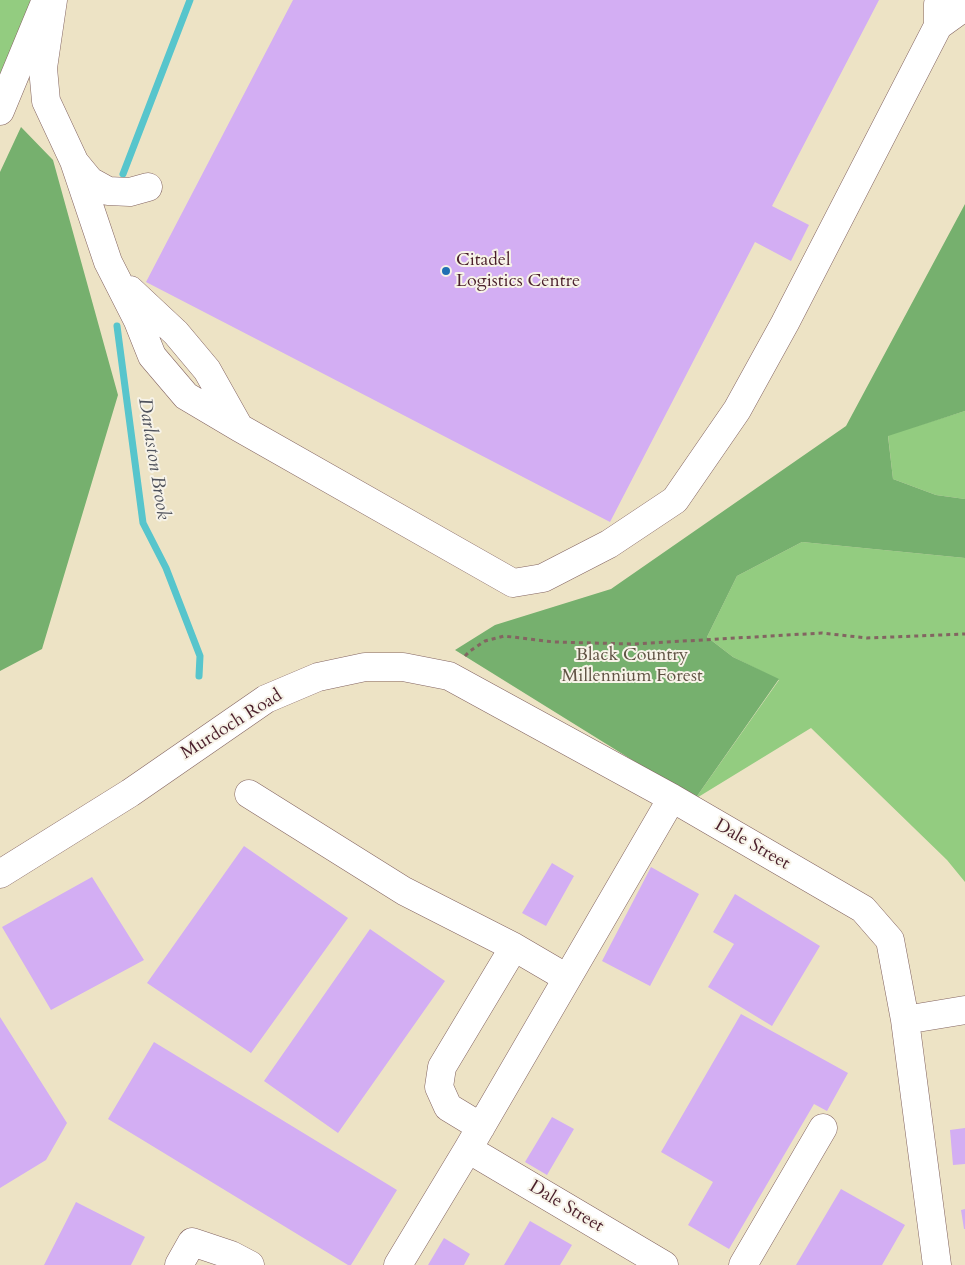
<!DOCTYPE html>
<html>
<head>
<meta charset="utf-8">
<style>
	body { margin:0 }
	canvas { display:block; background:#ede3c5 }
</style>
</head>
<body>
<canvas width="965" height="1265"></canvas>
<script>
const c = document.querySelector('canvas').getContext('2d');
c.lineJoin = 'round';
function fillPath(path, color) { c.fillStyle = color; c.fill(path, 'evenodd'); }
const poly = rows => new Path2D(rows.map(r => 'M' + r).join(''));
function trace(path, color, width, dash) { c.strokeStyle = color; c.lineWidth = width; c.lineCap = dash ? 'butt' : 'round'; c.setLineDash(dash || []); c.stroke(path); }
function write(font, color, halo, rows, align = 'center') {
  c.font = font + ' Cardo,serif'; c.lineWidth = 4; c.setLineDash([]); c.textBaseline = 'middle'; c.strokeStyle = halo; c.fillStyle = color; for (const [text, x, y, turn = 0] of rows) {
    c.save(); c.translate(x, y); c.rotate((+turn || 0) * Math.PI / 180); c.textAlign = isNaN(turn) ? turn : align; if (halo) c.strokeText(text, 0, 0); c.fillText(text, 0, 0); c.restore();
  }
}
fillPath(poly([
	[0,0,35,0,0,83],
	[965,411,965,499,936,495,893,479,888,435],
	[802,542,965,558,965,882,947,860,811,728,695,799,779,680,733,657,707,637,737,576]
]), '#93cc80');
fillPath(poly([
	[21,127,53,160,118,395,42,649,0,671,0,172],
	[965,204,965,411,888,436,893,479,936,495,965,499,965,558,802,542,737,576,707,637,733,657,779,679,695,799,455,650,495,625,611,589,846,426]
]), '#76b06e');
trace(poly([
	[123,174,190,0],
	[117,326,143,523,166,568,200,656,199,676]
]), '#57c5cc', 7);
fillPath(poly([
	[293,0,879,0,772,206,809,225,791,261,755,242,610,522,146,282],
	[244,846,348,918,251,1053,147,983],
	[552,863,574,876,546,926,522,913],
	[651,867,699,894,650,986,602,961],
	[92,877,144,960,51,1010,2,927],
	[735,894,820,946,772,1026,708,987,734,944,713,932],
	[370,929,445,981,338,1133,264,1081],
	[741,1014,848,1073,827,1111,814,1104,729,1249,688,1225,713,1182,661,1152],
	[0,1017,67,1123,46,1160,0,1188],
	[154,1042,397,1190,351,1265,348,1265,108,1119],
	[552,1117,574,1129,547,1175,525,1162],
	[965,1128,965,1164,953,1165,950,1130],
	[841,1189,905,1225,882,1265,796,1265],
	[76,1202,145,1237,131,1265,44,1265],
	[965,1209,965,1229,964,1229,961,1210],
	[530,1221,572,1245,560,1265,504,1265],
	[444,1238,470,1254,464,1265,428,1265]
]), '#d3aef3');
const minor = poly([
	[53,0,43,68,46,101,74,161,108,262,138,321,152,356,186,396,240,428,513,583,543,578,609,544,675,500,737,410,785,323,938,26,938,4,941,0],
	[938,26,956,13,964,0],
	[76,164,90,181,108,191,130,192,148,187],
	[130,290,176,333,207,370,239,427],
	[249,794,404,891,514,947,567,978],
	[0,874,130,793,266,699,318,677,365,667,403,667,449,676,672,798],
	[905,1020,965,1010],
	[481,1127,448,1107,439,1087,442,1067,514,947],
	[468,1149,664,1265],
	[179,1265,192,1242,231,1255,250,1265],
	[398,1265,468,1149,672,798,863,909,890,940,905,1020,937,1265],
	[743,1265,823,1128]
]);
const highway = poly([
	[0,111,46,0]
]);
trace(minor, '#836461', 29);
trace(highway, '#836461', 29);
trace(poly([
	[465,656,470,651,485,641,504,636,554,642,633,644,822,633,867,638,965,634]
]), '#836461', 3, [4, 4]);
trace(minor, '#fff', 28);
trace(highway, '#fff', 28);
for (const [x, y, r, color] of [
	[446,271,5,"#1f6fb2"]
]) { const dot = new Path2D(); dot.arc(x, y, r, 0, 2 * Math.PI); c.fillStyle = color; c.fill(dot); trace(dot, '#f7f3e8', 2); }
write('18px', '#4a1f2b', '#f7f3e8', [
	["Citadel",456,261],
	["Logistics Centre",456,282]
], 'left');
write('18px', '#605344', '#f7f3e8', [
	["Black Country",632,656],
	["Millennium Forest",632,677]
]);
write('18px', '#4a1f2b', '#f7f3e8', [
	["Murdoch Road",232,725,-32],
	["Dale Street",752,845,30],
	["Dale Street",566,1207,31]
]);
write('italic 19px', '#4e515b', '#f7f3e8', [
	["Darlaston Brook",153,459,81]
]);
</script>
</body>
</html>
